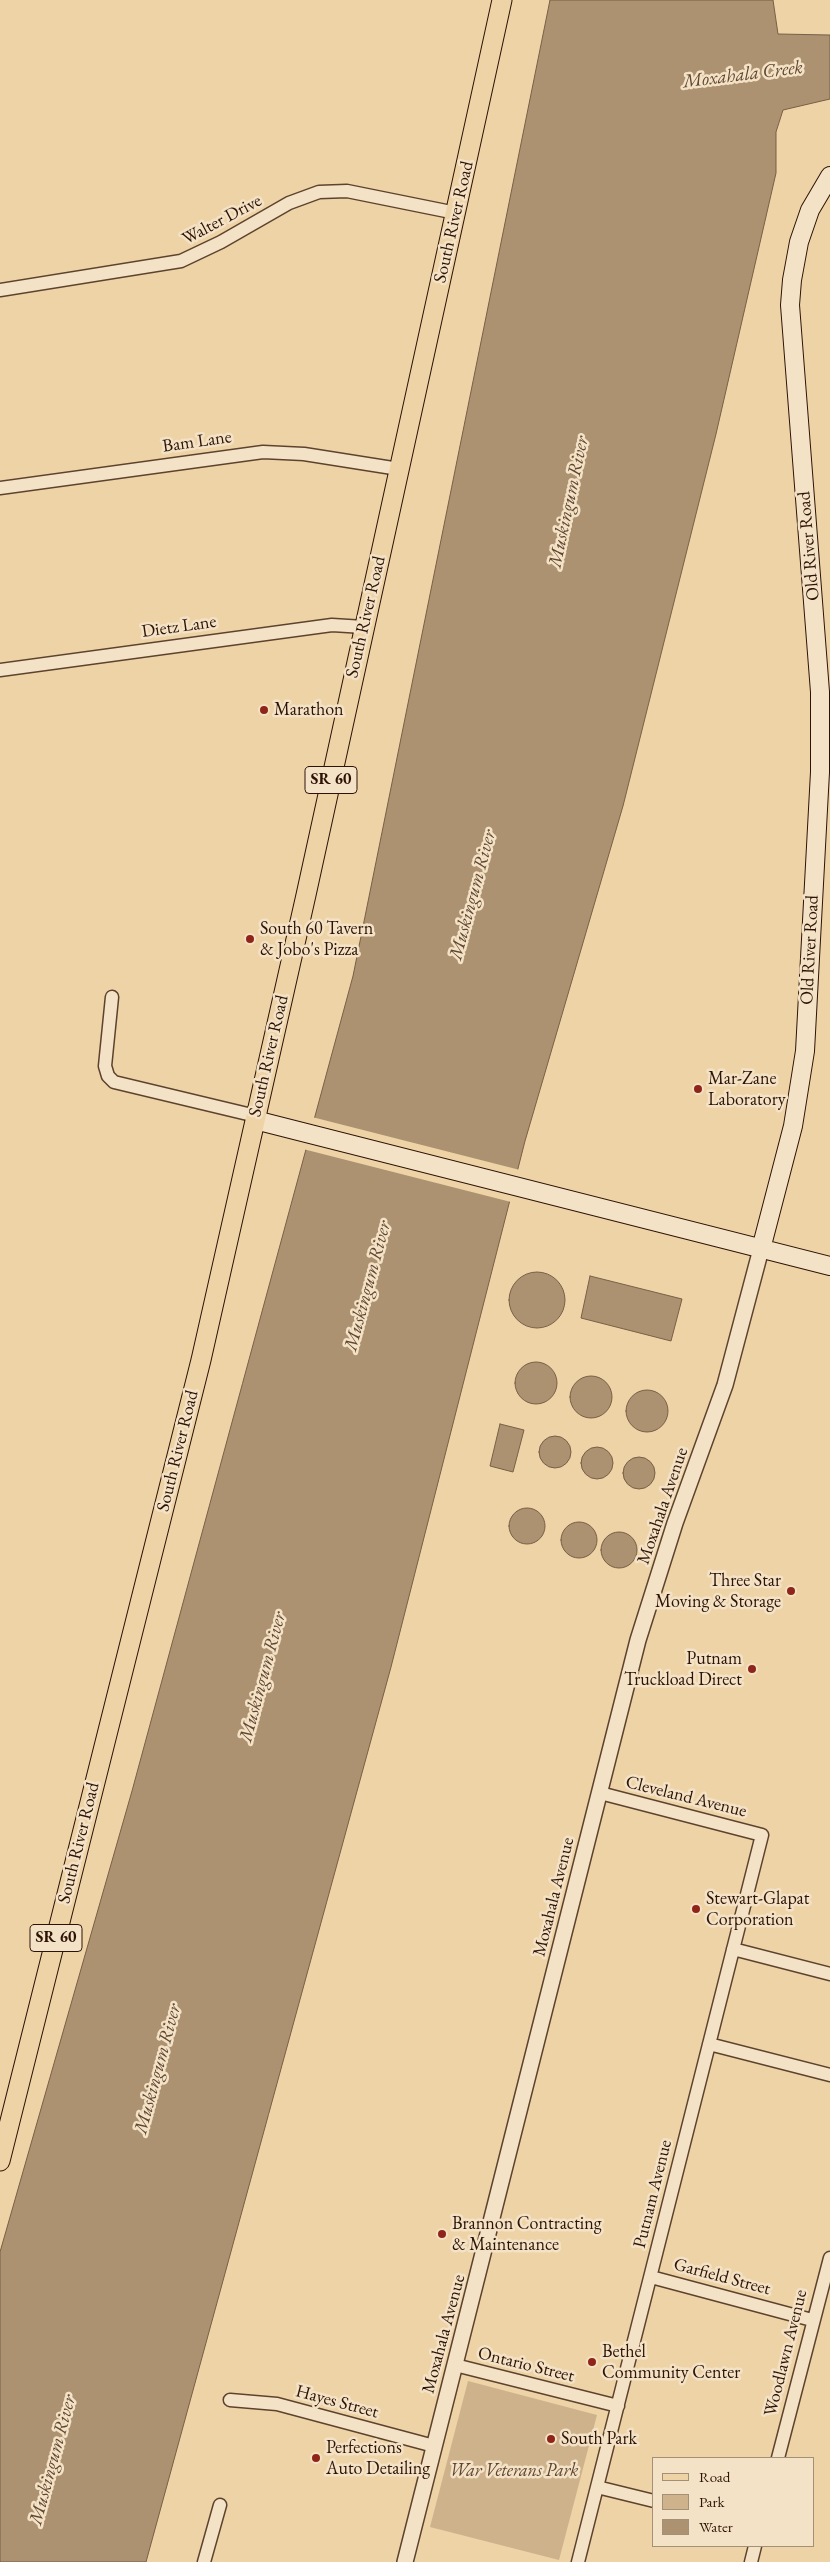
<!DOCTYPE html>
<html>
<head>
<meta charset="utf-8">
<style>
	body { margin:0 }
	#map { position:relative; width:830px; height:2562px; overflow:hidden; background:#eed3a7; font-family:"EB Garamond",serif }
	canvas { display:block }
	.legend { position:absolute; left:652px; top:2457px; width:162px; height:90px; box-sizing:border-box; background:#f4e2c6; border:1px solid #a48f79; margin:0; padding:6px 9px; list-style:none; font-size:15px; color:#2d1306 }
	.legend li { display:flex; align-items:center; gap:10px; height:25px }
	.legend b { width:25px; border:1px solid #a48f79 }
</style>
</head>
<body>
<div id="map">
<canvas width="830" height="2562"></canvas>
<ul class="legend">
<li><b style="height:6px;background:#eed3a7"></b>Road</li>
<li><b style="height:14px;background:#cdb28c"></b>Park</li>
<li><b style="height:14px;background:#ac9270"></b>Water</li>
</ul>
</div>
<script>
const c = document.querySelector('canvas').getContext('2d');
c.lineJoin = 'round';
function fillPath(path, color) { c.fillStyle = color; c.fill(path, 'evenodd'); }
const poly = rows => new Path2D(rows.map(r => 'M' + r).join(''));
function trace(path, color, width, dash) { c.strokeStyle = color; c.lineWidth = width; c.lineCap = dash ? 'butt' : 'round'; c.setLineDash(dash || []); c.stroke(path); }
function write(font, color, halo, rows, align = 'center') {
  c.font = font + ' "EB Garamond",serif'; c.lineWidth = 5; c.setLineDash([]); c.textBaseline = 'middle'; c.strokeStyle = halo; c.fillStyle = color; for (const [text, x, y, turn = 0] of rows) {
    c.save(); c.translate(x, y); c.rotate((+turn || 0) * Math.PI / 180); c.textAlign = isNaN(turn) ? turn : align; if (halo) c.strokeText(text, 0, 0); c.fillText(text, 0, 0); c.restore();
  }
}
fillPath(poly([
	[468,2381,597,2415,559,2560,430,2527]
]), '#cdb28c');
const water = poly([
	[550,0,773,0,778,34,830,35,830,99,783,110,776,132,776,173,716,434,623,806,525,1141,391,1667,146,2562,0,2562,0,2252,132,1791,353,976,550,0],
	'509 1300a28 28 0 1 1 56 0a28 28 0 1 1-56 0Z',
	[590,1276,682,1299,671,1341,581,1318,590,1276],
	'515 1383a21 21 0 1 1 42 0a21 21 0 1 1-42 0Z',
	'570 1397a21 21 0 1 1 42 0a21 21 0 1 1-42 0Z',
	'626 1411a21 21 0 1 1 42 0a21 21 0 1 1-42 0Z',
	[500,1424,524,1430,513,1472,490,1466,500,1424],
	'539 1452a16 16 0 1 1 32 0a16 16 0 1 1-32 0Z',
	'581 1463a16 16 0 1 1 32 0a16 16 0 1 1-32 0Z',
	'623 1473a16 16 0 1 1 32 0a16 16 0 1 1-32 0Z',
	'509 1526a18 18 0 1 1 36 0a18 18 0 1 1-36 0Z',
	'561 1540a18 18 0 1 1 36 0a18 18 0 1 1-36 0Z',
	'601 1550a18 18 0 1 1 36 0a18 18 0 1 1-36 0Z'
]);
fillPath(water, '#ac9270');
trace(water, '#795f46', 1);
fillPath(poly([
	[312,1117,520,1170,511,1202,303,1149]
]), '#eed3a7');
const minor = poly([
	[0,290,181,261,221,242,289,203,319,192,347,191,456,213],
	[0,488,263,452,304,454,399,469],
	[0,670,332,625,364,627],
	[112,997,105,1066,108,1076,114,1082,256,1116],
	[733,1949,830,1974],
	[709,2044,830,2075],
	[651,2277,812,2320],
	[455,2365,618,2406],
	[230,2400,277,2404,434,2446],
	[778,2458,830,2258],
	[597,2487,654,2501],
	[204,2562,220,2505],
	[578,2562,762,1835,600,1793],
	[751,2562,755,2546]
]);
const tertiary = poly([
	[405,2562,638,1640,675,1523,725,1385,761,1249]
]);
const secondary = poly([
	[255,1120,830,1266],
	[761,1249,793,1126,805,1051,820,772,820,692,790,305,792,280,799,242,810,210,830,176]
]);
const primary = poly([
	[0,2161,201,1360,306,895,502,0]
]);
trace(minor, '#5d432e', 15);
trace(tertiary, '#5d432e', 18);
trace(secondary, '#2d1306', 20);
trace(primary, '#2d1306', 21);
trace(minor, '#f4e2c6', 12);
trace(tertiary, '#f4e2c6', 15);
trace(secondary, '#f4e2c6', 18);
trace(primary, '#eed3a7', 19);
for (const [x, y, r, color] of [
	[264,710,5,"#8f2418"],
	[250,939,5,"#8f2418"],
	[698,1089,5,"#8f2418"],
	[791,1591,5,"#8f2418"],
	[752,1669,5,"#8f2418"],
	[696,1909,5,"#8f2418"],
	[442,2234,5,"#8f2418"],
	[592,2362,5,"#8f2418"],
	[551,2439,5,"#8f2418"],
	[316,2458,5,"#8f2418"]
]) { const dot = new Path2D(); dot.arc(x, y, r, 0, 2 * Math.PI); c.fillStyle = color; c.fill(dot); trace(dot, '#f4e2c6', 2); }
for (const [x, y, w] of [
	[331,780,52],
	[56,1938,52]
]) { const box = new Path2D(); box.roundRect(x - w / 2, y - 13.5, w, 27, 4); c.fillStyle = '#f4e2c6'; c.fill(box); trace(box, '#2d1306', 1); }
write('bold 16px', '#2d1306', null, [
	["SR 60",331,780],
	["SR 60",56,1938]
]);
write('18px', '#2d1306', '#f4e2c6', [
	["Walter Drive",222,220,-28],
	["South River Road",454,222,-77],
	["Bam Lane",197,442,-8],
	["Old River Road",809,546,-95],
	["South River Road",366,617,-77],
	["Dietz Lane",179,627,-8],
	["Old River Road",810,950,-87],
	["South River Road",269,1056,-77],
	["South River Road",178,1451,-76],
	["Moxahala Avenue",663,1506,-71],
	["Cleveland Avenue",686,1797,14],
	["South River Road",79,1843,-76],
	["Moxahala Avenue",554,1897,-76],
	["Putnam Avenue",653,2194,-76],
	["Garfield Street",722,2277,15],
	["Moxahala Avenue",444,2334,-75],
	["Woodlawn Avenue",786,2353,-76],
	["Ontario Street",526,2365,14],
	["Hayes Street",337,2402,15]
]);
write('18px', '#2d1306', '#f4e2c6', [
	["Marathon",274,710],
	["South 60 Tavern",260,929],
	["& Jobo's Pizza",260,950],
	["Mar-Zane",708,1079],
	["Laboratory",708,1100],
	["Three Star",781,1581,"right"],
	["Moving & Storage",781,1602,"right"],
	["Putnam",742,1659,"right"],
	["Truckload Direct",742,1680,"right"],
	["Stewart-Glapat",706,1899],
	["Corporation",706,1920],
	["Brannon Contracting",452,2224],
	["& Maintenance",452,2245],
	["Bethel",602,2352],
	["Community Center",602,2373],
	["South Park",561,2439],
	["Perfections",326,2448],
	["Auto Detailing",326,2469]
], 'left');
write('italic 18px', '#5d432e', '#f4e2c6', [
	["War Veterans Park",514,2471]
]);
write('italic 19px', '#604630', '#f4e2c6', [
	["Moxahala Creek",743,75,-7],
	["Muskingum River",569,502,-78],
	["Muskingum River",473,895,-75],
	["Muskingum River",368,1286,-75],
	["Muskingum River",263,1677,-75],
	["Muskingum River",158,2069,-75],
	["Muskingum River",53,2460,-75]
]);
</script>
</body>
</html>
